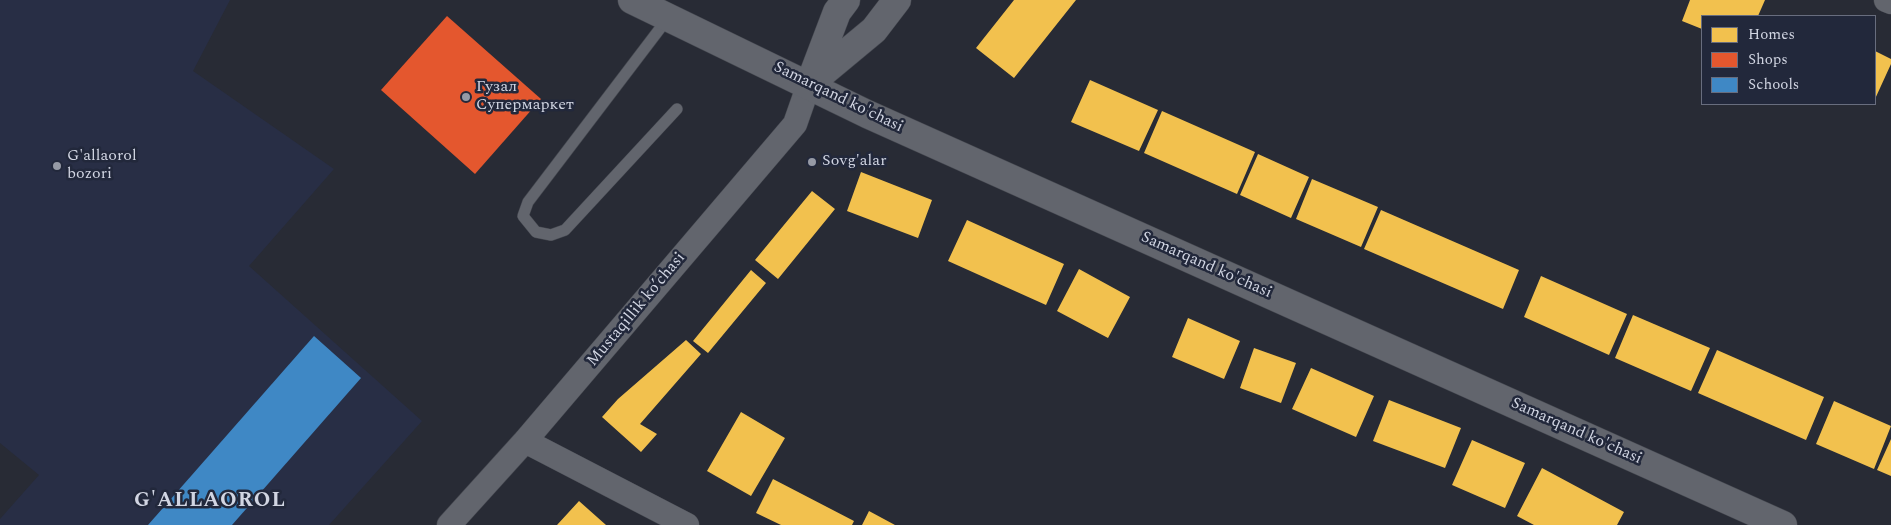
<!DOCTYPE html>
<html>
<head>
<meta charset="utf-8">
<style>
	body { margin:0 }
	#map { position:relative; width:1891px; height:525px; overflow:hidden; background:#282b35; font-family:Spectral,serif }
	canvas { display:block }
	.legend { position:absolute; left:1701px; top:15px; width:175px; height:90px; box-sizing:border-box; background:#22283b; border:1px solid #686d7e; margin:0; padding:6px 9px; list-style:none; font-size:15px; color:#d1d5e2 }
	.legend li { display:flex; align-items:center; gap:10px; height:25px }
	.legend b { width:25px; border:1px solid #686d7e }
</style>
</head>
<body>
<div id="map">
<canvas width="1891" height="525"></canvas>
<ul class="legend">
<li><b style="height:14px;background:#f2c14e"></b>Homes</li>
<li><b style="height:14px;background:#e4572e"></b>Shops</li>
<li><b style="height:14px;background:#3f88c5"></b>Schools</li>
</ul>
</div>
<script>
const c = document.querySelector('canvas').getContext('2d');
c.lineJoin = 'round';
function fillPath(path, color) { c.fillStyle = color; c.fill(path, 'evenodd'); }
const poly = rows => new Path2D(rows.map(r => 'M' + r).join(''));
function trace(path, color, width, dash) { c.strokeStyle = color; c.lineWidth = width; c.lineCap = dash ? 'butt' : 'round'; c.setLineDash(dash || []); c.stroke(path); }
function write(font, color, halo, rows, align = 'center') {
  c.font = font + ' Spectral,serif'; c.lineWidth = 5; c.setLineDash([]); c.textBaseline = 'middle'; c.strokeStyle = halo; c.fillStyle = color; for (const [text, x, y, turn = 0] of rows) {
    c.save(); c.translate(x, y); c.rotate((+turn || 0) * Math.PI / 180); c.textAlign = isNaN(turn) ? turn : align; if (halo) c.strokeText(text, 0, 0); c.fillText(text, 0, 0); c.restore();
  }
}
fillPath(poly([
	[0,0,230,0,193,71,334,169,249,266,422,421,329,525,0,525,0,519,39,475,0,443]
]), '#282e45');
fillPath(poly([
	[1014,0,1076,0,1014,78,976,48],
	[1690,0,1765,0,1758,16,1702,16,1702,29,1682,21],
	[1875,51,1891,59,1891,64,1875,99],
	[1090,80,1158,110,1139,151,1071,122],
	[1162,111,1255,152,1237,194,1144,153],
	[1258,154,1309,177,1291,218,1240,195],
	[861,172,932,200,918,238,847,211],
	[1312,179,1378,207,1361,247,1296,219],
	[812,191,835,209,778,279,755,260],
	[1381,210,1519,270,1503,309,1364,249],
	[967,220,1064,264,1046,305,948,261],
	[1079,269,1130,297,1108,338,1057,311],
	[751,270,766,283,708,353,693,341],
	[1541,276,1627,314,1609,355,1524,317],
	[1633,315,1710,348,1691,391,1615,358],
	[1188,318,1240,341,1224,379,1172,357],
	[686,340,701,354,640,424,657,434,641,452,602,417,618,399],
	[1254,348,1296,363,1281,403,1240,388],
	[1717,350,1824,397,1806,440,1698,393],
	[1311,368,1374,396,1356,437,1292,409],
	[1389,400,1461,428,1445,468,1373,441],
	[1834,401,1891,426,1874,469,1816,444],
	[741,412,785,438,751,496,707,471],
	[1891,439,1891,476,1877,470],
	[1472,440,1525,463,1505,508,1452,485],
	[1542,468,1624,512,1617,525,1534,525,1517,516],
	[773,479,854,521,852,525,781,525,756,513],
	[579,501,606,525,557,525],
	[869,511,895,525,862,525]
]), '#f2c14e');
fillPath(poly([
	[447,16,541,99,475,174,381,90]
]), '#e4572e');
fillPath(poly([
	[314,336,361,378,232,525,148,525]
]), '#3f88c5');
const service = poly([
	[668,18,528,202,523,216,536,232,551,235,565,230,677,109]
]);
const minor = poly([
	[1886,0,1891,2],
	[525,441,687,525],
	[449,525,525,441,795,124,809,84]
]);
const tertiary = poly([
	[632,0,867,114,1783,525],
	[810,83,837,12,846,0],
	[809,84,874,30,897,0]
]);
trace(service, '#44474f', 12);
trace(minor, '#44474f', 25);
trace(tertiary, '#44474f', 29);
trace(service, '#62656d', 11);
trace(minor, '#62656d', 24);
trace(tertiary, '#62656d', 28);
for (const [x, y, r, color] of [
	[466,97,5,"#969aa5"],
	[812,162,5,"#969aa5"],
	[57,166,5,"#969aa5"]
]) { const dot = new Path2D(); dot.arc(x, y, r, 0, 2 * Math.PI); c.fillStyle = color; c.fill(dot); trace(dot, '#22283b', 2); }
write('16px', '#d1d5e2', '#22283b', [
	["Гузал",476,88],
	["Супермаркет",476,106],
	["G'allaorol",67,157],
	["bozori",67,175],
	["Sovg'alar",822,162]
], 'left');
write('16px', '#d1d5e2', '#22283b', [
	["Samarqand ko'chasi",838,98,26],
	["Samarqand ko'chasi",1206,266,24],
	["Mustaqillik ko’chasi",637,310,-50],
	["Samarqand ko'chasi",1576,432,24]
]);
c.letterSpacing = '1px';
write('bold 21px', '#d1d5e2', '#22283b', [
	["G'ALLAOROL",210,502]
]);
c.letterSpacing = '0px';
</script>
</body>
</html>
